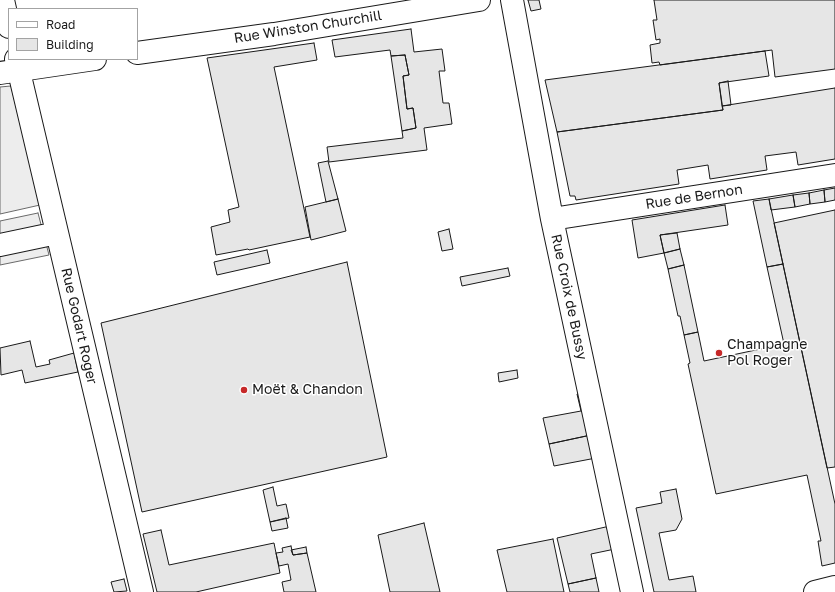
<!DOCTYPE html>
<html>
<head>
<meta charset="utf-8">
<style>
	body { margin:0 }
	#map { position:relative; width:835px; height:592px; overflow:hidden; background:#fff; font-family:"Golos Text",sans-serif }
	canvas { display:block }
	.legend { position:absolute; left:8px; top:8px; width:130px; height:52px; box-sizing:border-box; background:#fff; border:1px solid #a3a3a3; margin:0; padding:5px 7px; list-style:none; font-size:12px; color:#1a1a1a }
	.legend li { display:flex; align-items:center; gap:8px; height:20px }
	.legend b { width:20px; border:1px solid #a3a3a3 }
</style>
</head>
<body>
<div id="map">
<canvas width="835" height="592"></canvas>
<ul class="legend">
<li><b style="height:5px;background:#fff"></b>Road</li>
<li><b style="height:11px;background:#e6e6e6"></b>Building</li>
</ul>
</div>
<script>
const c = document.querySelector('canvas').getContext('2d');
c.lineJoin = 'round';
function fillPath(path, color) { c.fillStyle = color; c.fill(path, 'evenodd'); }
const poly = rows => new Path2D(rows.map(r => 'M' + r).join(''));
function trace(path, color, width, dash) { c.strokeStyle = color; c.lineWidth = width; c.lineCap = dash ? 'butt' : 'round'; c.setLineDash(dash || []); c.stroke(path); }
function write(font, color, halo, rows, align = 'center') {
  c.font = font + ' "Golos Text",sans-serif'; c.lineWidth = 3; c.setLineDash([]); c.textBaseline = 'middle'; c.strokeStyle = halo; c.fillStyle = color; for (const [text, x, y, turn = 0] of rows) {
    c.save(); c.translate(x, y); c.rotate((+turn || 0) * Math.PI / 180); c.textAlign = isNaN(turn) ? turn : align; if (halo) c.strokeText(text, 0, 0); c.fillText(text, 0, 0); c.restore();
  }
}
const built = poly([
	[11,86,40,205,0,214,0,87,11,86],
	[38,213,49,255,0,265,0,221,38,213]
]);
fillPath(built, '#ededed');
trace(built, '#6a6a6a', 1);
const building = poly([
	[528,0,539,0,541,9,531,11,528,0],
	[654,0,835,0,835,69,775,77,772,50,660,65,659,62,652,63,650,45,660,43,660,39,656,40,653,20,657,20,654,0],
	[411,29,414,52,442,49,445,71,439,71,443,103,449,103,452,124,424,128,427,150,329,162,327,147,403,138,402,131,416,128,413,108,407,109,403,76,409,75,405,55,391,56,390,50,335,57,332,40,411,29],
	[314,43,317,60,274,67,310,237,249,250,248,249,216,255,211,227,230,222,228,210,239,207,207,58,314,43],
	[765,51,769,76,719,83,723,110,557,132,545,80,765,51],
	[405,55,409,75,403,76,407,109,413,108,416,128,402,131,391,56,405,55],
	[728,81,731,105,722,106,719,83,728,81],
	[835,88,835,159,798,165,796,152,765,156,767,170,710,179,708,165,677,170,679,184,576,200,575,196,570,196,557,132,723,110,722,106,835,88],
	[328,161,338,199,326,202,318,163,328,161],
	[835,188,835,200,825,202,824,190,835,188],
	[824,190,825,202,810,204,809,193,824,190],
	[809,193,810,204,795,207,793,195,809,193],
	[793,195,795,207,771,210,769,199,793,195],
	[338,199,346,231,311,240,305,207,338,199],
	[769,199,783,264,767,267,753,201,769,199],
	[725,205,728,225,660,235,664,253,638,258,632,220,725,205],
	[835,210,835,467,827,468,774,223,835,210],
	[449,229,453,249,442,251,438,232,449,229],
	[677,233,680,249,664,253,660,235,677,233],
	[680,249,684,265,668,269,664,253,680,249],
	[267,250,270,263,217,275,214,262,267,250],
	[347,262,387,457,142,512,101,323,347,262],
	[783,264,835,504,835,563,822,566,818,541,821,541,807,475,716,494,688,364,690,363,684,335,698,332,704,361,784,344,767,267,783,264],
	[684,265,698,332,684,335,680,316,678,316,668,269,684,265],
	[508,268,510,276,462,286,460,277,508,268],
	[30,341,36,367,50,364,49,360,74,353,78,372,25,383,22,370,1,375,0,348,30,341],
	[517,370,518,378,499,382,498,373,517,370],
	[582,393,591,435,549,444,543,418,581,411,577,394,582,393],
	[591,435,596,458,554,466,549,444,591,435],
	[273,487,277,506,286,504,289,518,270,522,263,490,273,487],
	[676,489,682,519,676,530,659,533,669,580,693,576,696,592,654,592,636,508,662,503,660,492,676,489],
	[286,518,288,528,272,531,270,522,286,518],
	[424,523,440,592,390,592,378,535,424,523],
	[610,526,615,549,591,554,596,578,568,584,557,538,610,526],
	[161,530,169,565,274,543,280,573,196,592,157,592,143,534,161,530],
	[553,539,564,592,507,592,497,550,553,539],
	[291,546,293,555,307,553,316,592,284,592,282,582,291,580,288,564,279,566,276,553,283,552,282,548,291,546],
	[306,547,307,553,293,555,291,550,306,547],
	[596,578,599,592,570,592,568,584,596,578],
	[124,579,127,591,114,592,111,582,124,579]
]);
fillPath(building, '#e6e6e6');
trace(building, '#1a1a1a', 1);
const minor = poly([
	[3,0,9,27],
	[512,0,552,219,632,592],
	[137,53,274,34,479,0],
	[16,59,142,592],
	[0,73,95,59],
	[552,219,835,175],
	[0,245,57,233]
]);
const major = poly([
	[815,592,835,587]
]);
trace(minor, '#1a1a1a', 24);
trace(major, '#1a1a1a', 24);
trace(minor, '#fff', 22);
trace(major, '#fff', 22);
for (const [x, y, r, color] of [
	[719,353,4,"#c62828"],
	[244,390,4,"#c62828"]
]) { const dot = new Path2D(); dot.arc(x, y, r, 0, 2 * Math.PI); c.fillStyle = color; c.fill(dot); trace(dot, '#fff', 1.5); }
write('14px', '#1a1a1a', '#fff', [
	["Rue Winston Churchill",308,27,-9],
	["Rue de Bernon",694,197,-9],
	["Rue Croix de Bussy",569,297,78],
	["Rue Godart Roger",79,326,77]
]);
write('14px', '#1a1a1a', '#fff', [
	["Champagne",727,345],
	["Pol Roger",727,361],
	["Moёt & Chandon",252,390]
], 'left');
</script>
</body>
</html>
